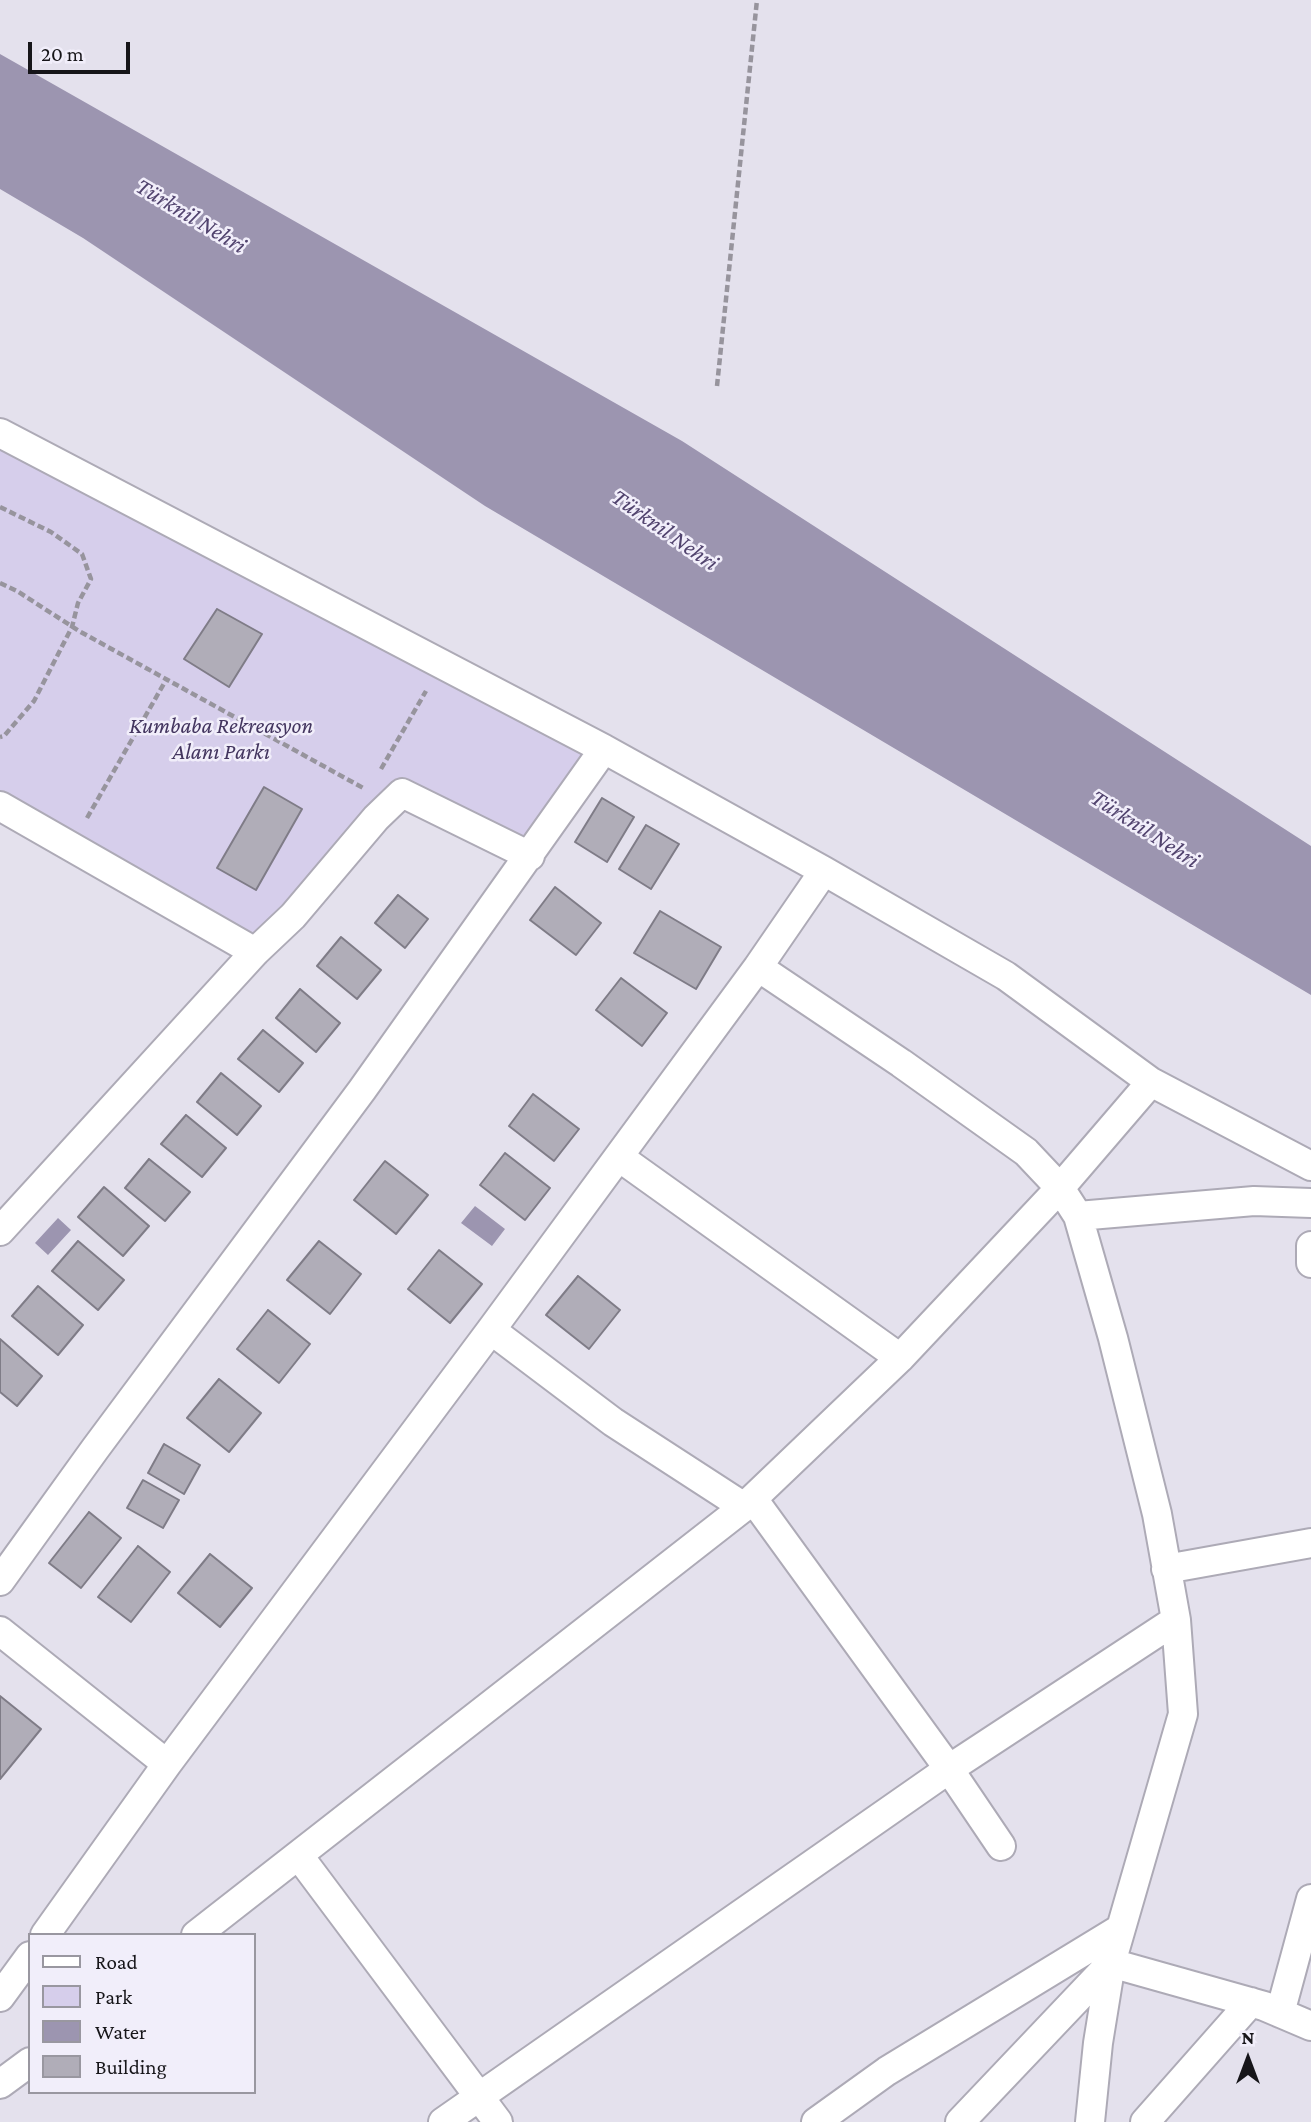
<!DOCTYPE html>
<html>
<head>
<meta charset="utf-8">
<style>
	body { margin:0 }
	#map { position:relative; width:1311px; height:2122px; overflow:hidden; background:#e4e1ed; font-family:"Crimson Pro",serif }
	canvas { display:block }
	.legend { position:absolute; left:28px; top:1933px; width:228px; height:161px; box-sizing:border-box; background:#f1eefa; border:2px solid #9997a0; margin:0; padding:9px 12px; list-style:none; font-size:21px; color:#161519 }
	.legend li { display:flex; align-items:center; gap:14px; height:35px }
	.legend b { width:35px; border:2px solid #9997a0 }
	.north { position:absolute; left:1213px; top:2024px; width:70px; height:70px; -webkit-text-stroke:5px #f1eefa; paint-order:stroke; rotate:0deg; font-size:19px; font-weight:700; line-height:28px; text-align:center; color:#161519 }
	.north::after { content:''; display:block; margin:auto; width:24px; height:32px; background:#161519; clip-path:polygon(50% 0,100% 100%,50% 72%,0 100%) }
	.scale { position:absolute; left:28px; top:42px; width:102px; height:32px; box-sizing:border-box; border:4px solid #161519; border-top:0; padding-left:9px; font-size:21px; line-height:24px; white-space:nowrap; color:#161519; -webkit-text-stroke:5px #f1eefa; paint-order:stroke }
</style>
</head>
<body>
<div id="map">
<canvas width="1311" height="2122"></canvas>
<ul class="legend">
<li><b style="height:9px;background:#fff"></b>Road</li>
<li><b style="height:19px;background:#d6ceeb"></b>Park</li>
<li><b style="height:19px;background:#9c95b0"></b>Water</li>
<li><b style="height:19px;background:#b0adb8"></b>Building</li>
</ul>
<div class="north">N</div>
<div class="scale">20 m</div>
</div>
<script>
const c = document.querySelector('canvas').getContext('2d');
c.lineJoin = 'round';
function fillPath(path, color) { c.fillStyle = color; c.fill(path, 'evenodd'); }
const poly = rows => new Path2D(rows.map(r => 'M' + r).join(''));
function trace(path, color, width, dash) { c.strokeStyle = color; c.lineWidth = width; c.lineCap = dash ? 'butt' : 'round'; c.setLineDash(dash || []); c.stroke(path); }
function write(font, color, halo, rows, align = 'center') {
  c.font = font + ' "Crimson Pro",serif'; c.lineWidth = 5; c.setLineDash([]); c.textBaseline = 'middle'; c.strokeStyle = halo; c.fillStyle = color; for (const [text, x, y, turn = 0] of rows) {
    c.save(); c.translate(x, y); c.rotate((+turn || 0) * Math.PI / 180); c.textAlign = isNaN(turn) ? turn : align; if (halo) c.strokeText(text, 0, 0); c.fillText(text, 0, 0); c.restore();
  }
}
fillPath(poly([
	[0,434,604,749,530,856,402,793,255,952,0,808]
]), '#d6ceeb');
fillPath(poly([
	[0,54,682,441,1311,846,1311,995,485,506,83,238,0,189],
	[475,1206,505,1229,492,1246,461,1223],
	[58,1218,71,1230,48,1255,35,1243]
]), '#9c95b0');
const building = poly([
	[217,609,262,634,229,687,184,659,217,609],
	[264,787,302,809,256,890,217,868,264,787],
	[602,798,634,817,607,862,575,842,602,798],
	[646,825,679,844,651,889,619,869,646,825],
	[555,887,601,923,576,955,530,920,555,887],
	[398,895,428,919,405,948,375,923,398,895],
	[660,911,721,947,696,989,634,953,660,911],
	[341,937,381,970,357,999,317,966,341,937],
	[621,978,667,1013,642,1046,596,1010,621,978],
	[300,989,340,1023,316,1052,276,1018,300,989],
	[263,1030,303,1063,279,1092,238,1059,263,1030],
	[221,1073,261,1106,237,1135,197,1102,221,1073],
	[533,1094,579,1129,554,1161,509,1126,533,1094],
	[186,1115,226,1148,202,1177,161,1144,186,1115],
	[505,1153,550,1188,525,1220,480,1185,505,1153],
	[149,1159,190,1192,165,1221,125,1188,149,1159],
	[385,1161,428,1195,396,1234,354,1200,385,1161],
	[104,1187,149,1226,123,1256,78,1217,104,1187],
	[78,1241,124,1280,98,1310,52,1271,78,1241],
	[319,1241,361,1274,330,1314,287,1280,319,1241],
	[439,1250,482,1284,450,1323,408,1289,439,1250],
	[578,1276,620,1310,589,1349,546,1315,578,1276],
	[38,1286,83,1325,58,1355,12,1316,38,1286],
	[268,1310,310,1344,279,1383,237,1349,268,1310],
	[0,1339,42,1376,17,1406,0,1392,0,1339],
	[219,1379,261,1413,229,1452,187,1418,219,1379],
	[164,1444,200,1465,184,1494,148,1473,164,1444],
	[143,1480,179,1500,163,1528,127,1508,143,1480],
	[89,1512,121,1538,81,1588,49,1563,89,1512],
	[138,1546,170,1572,131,1622,98,1597,138,1546],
	[210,1554,252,1588,220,1627,178,1593,210,1554],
	[0,1696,41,1729,0,1779,0,1696]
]);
fillPath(building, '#b0adb8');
trace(building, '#7f7c87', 2);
const minor = poly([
	[0,433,604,749,824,871,1006,976,1151,1082,1311,1166],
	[0,806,255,952],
	[824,871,758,967,901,1063,1026,1152,1060,1188,1078,1216,1113,1338,1157,1514,1176,1620,1183,1714,1111,1963,1098,2043,1090,2122],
	[619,1157,900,1358],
	[1078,1216,1254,1201,1311,1203],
	[0,1231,255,952,293,916,376,818,402,793,530,856],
	[1311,1246,1311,1263],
	[491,1330,613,1422,744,1507,900,1358,1060,1188,1151,1082],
	[753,1499,949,1769,1176,1620],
	[1166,1569,1311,1543],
	[0,1581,95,1449,362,1090,604,749],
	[0,1631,167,1764],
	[299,1856,498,2122],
	[45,1935,167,1764,491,1330,758,967],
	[196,1935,744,1507],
	[1111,1963,1264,2006,1311,2026],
	[0,1997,30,1956],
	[1280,2013,1311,1899],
	[0,2084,30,2062],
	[443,2122,949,1769,1001,1846],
	[816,2122,887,2071,1120,1929],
	[960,2122,1111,1963],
	[1145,2122,1251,2002]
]);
trace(minor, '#adaab6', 32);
trace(poly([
	[717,386,757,0],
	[0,507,51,532,82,554,91,579,78,603,72,627,34,701,4,736,0,737],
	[0,583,17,591,79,631,365,789],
	[381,769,426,691],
	[87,818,166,680]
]), '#97949d', 4.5, [7, 3.5]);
trace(minor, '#fff', 28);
write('italic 23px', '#43355f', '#f1eefa', [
	["Kumbaba Rekreasyon",221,726],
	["Alanı Parkı",221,752]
]);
write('italic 24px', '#51436e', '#f1eefa', [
	["Türknil Nehri",191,216,31],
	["Türknil Nehri",665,530,35],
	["Türknil Nehri",1145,829,33]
]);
</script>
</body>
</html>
